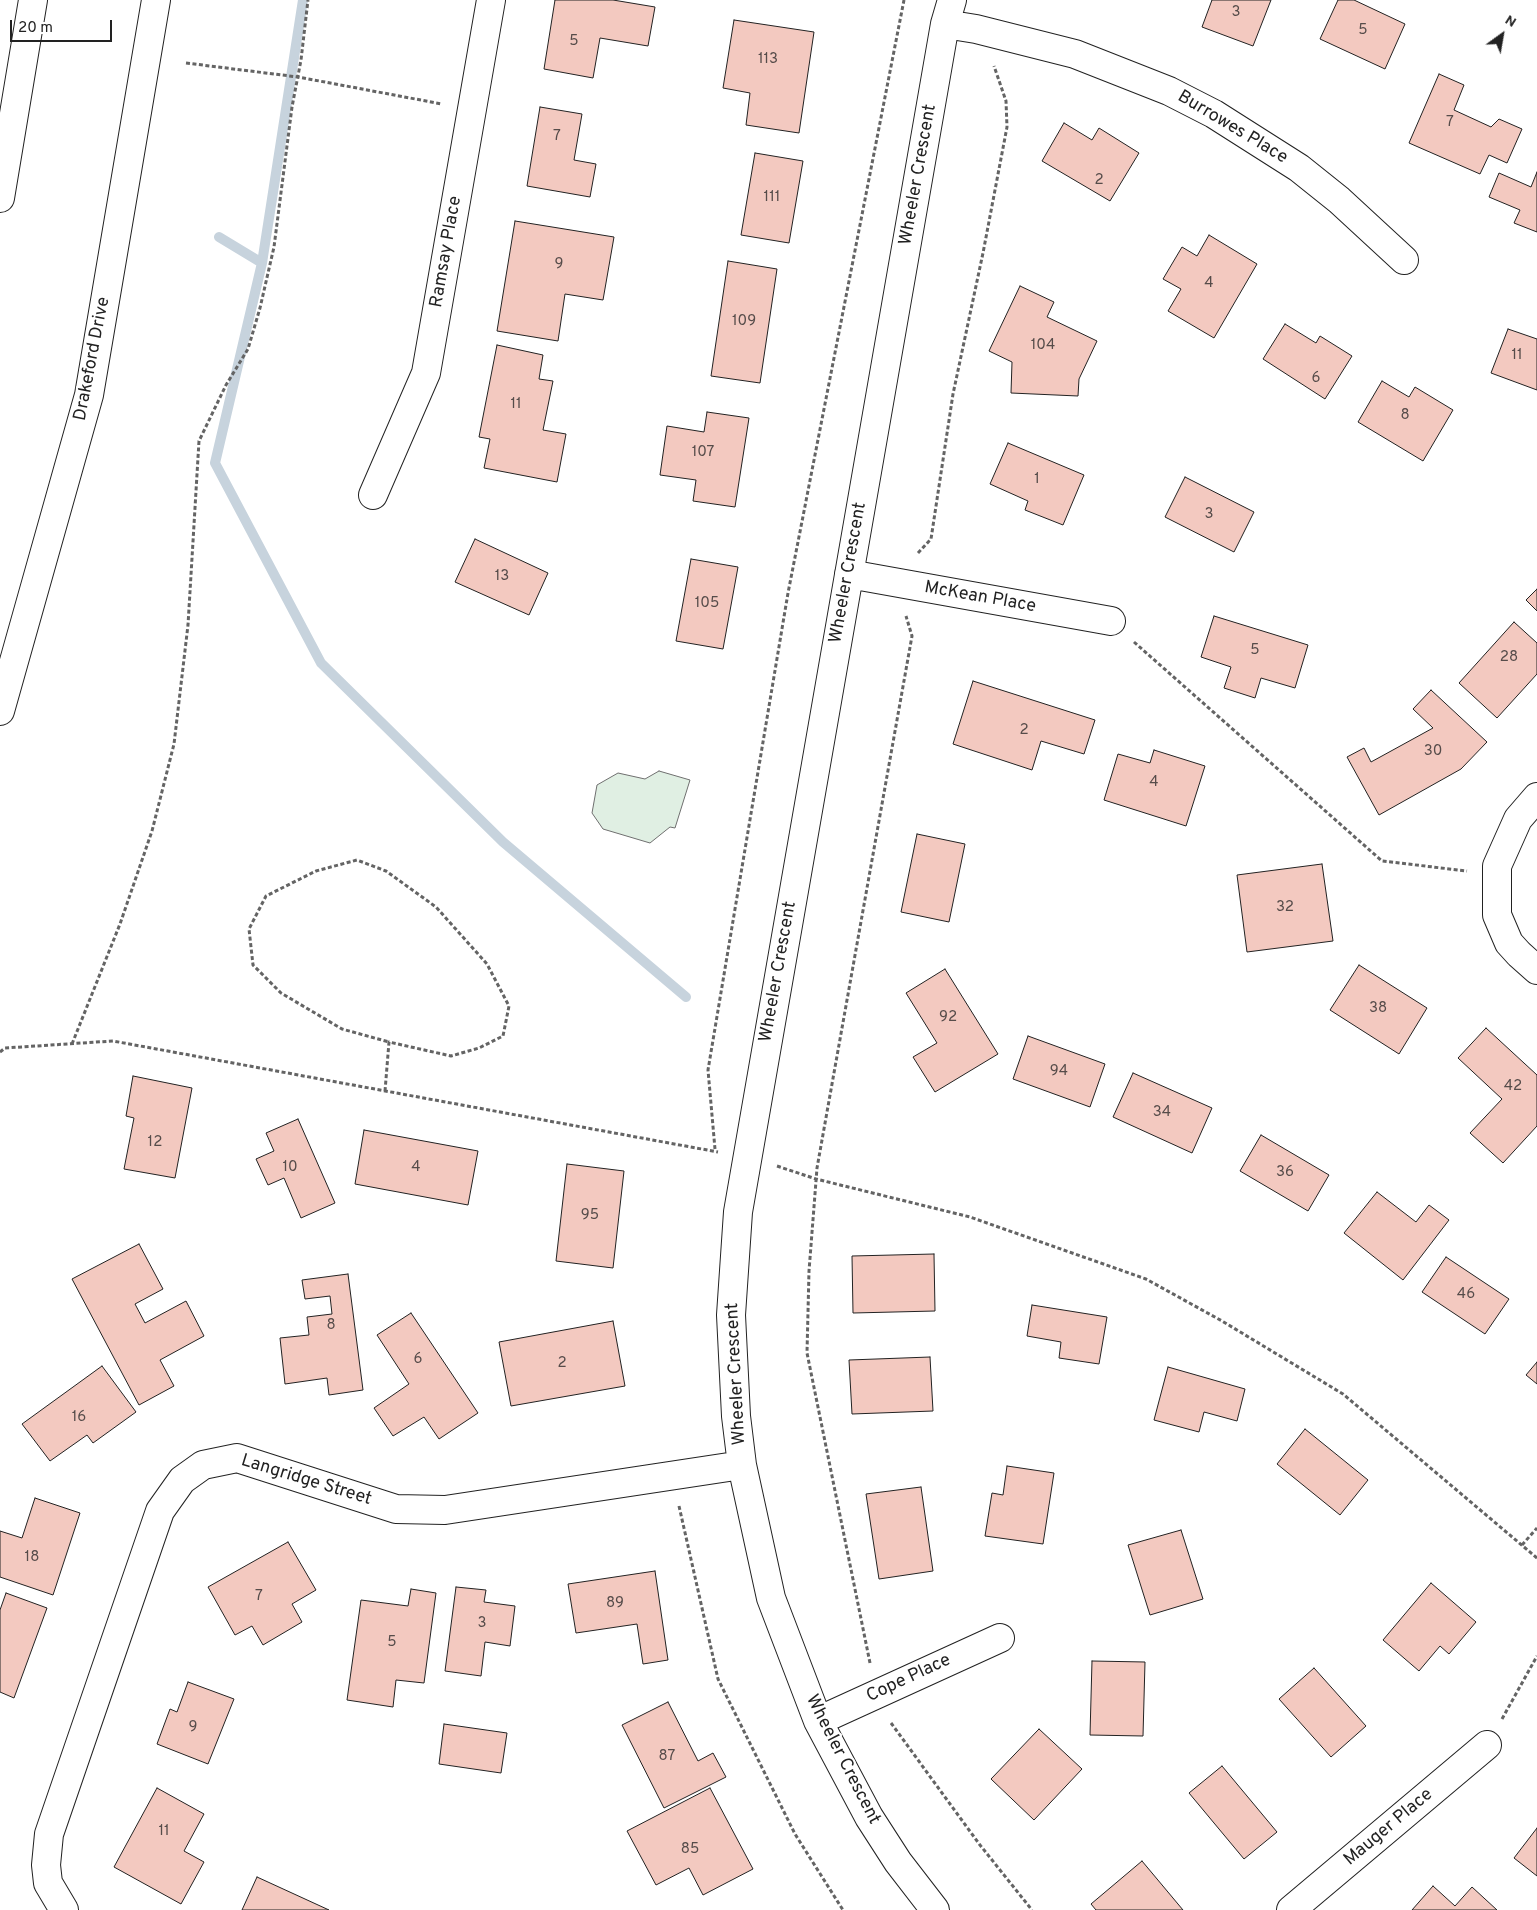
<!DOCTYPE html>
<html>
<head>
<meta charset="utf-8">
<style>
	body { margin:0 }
	#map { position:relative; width:1537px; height:1910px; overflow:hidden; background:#fff; font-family:Overpass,sans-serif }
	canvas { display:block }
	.north { position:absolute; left:1477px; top:10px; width:50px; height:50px; -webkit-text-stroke:4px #fff; paint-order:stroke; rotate:32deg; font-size:14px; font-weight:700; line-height:20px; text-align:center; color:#222 }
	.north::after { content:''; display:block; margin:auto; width:18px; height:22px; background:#222; clip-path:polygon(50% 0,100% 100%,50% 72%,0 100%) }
	.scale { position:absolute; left:10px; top:20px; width:102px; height:22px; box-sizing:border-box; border:2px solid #222; border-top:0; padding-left:6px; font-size:15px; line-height:18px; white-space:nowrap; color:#222; -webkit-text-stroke:4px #fff; paint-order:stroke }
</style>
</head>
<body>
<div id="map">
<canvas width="1537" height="1910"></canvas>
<div class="north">N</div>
<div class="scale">20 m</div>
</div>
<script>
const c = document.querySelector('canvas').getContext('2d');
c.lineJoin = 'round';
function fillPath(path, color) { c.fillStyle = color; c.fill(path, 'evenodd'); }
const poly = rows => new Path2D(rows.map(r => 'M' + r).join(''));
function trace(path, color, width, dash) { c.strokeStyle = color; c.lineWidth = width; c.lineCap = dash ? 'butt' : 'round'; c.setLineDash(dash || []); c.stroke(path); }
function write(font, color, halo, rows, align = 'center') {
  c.font = font + ' Overpass,sans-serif'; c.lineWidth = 4; c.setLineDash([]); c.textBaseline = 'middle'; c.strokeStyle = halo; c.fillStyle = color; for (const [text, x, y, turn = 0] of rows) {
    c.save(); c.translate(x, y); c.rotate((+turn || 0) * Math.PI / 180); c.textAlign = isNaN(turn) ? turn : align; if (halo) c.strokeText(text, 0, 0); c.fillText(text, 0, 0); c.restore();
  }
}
const green = poly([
	[659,771,690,780,675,828,670,827,650,843,603,829,592,813,597,785,618,773,645,779,659,771]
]);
fillPath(green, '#e0efe3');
trace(green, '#6f6f6f', 1);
trace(poly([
	[219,237,262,263,215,463,321,663,503,842,686,997],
	[262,263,303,0]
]), '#c7d3dd', 10);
const building = poly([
	[555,0,613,0,655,7,648,46,600,38,593,78,544,69,555,0],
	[1212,0,1271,0,1253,46,1202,27,1212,0],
	[1338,0,1354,0,1405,24,1385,69,1320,39,1338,0],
	[734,20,814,32,799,133,746,125,750,93,723,88,734,20],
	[1439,74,1464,85,1454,110,1491,127,1499,119,1522,129,1507,163,1489,155,1480,174,1409,143,1439,74],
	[540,107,582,114,574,160,596,164,590,197,527,186,540,107],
	[1064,123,1092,140,1099,128,1139,153,1110,201,1042,161,1064,123],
	[755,153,803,161,789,243,741,235,755,153],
	[1537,172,1537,232,1514,223,1520,210,1489,197,1499,173,1531,187,1537,172],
	[515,221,614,237,603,300,565,294,558,341,497,331,515,221],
	[1209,235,1257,264,1214,338,1168,311,1181,289,1163,279,1182,247,1197,256,1209,235],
	[728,261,777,269,760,383,711,376,728,261],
	[1020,286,1054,302,1047,317,1097,341,1079,379,1078,396,1011,393,1012,362,989,351,1020,286],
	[1285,324,1316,343,1320,336,1352,356,1325,399,1263,359,1285,324],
	[1508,329,1537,339,1537,390,1491,373,1508,329],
	[497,345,543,355,539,379,553,381,543,430,566,434,557,482,484,468,490,439,479,437,497,345],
	[1382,381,1409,397,1415,387,1453,410,1423,461,1358,422,1382,381],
	[707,412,749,418,735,507,693,501,696,480,660,475,667,426,704,432,707,412],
	[1008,443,1084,475,1063,525,1025,510,1028,501,990,484,1008,443],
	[1185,477,1254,512,1234,552,1165,517,1185,477],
	[475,539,548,573,529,615,455,582,475,539],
	[691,559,738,567,723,649,676,641,691,559],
	[1537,589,1537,611,1526,600,1537,589],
	[1214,616,1308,645,1295,688,1261,678,1255,698,1224,688,1231,667,1201,657,1214,616],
	[1514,622,1537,643,1537,674,1497,718,1459,683,1514,622],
	[973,681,1095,720,1084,754,1041,741,1032,770,953,744,973,681],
	[1431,690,1487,742,1461,769,1379,815,1347,757,1364,748,1371,762,1433,728,1413,709,1431,690],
	[1154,750,1205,766,1186,826,1104,800,1118,754,1150,763,1154,750],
	[917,834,965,844,949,922,901,912,917,834],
	[1322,864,1333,941,1247,952,1237,875,1322,864],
	[1359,965,1427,1008,1399,1054,1330,1010,1359,965],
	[945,969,998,1054,935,1092,913,1057,937,1043,906,993,945,969],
	[1486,1028,1537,1075,1537,1126,1503,1163,1470,1133,1502,1099,1458,1058,1486,1028],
	[1028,1036,1105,1064,1090,1107,1013,1079,1028,1036],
	[1133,1073,1212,1108,1192,1153,1113,1117,1133,1073],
	[133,1076,192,1088,175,1178,124,1169,134,1118,126,1116,133,1076],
	[298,1119,335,1203,301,1218,284,1178,268,1185,256,1159,274,1151,266,1133,298,1119],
	[364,1130,478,1151,468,1205,355,1184,364,1130],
	[1261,1135,1329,1175,1308,1211,1240,1171,1261,1135],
	[567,1164,624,1171,613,1268,556,1261,567,1164],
	[1377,1192,1416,1222,1429,1205,1449,1220,1403,1280,1344,1233,1377,1192],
	[139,1244,163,1289,135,1304,145,1323,186,1301,204,1336,160,1360,174,1386,139,1405,72,1279,139,1244],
	[934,1254,935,1311,853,1313,852,1256,934,1254],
	[1446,1257,1509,1299,1485,1334,1422,1292,1446,1257],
	[348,1274,363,1390,329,1395,327,1378,285,1384,280,1338,309,1335,307,1317,332,1314,330,1296,305,1299,302,1280,348,1274],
	[1032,1305,1107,1317,1099,1364,1059,1358,1061,1342,1027,1336,1032,1305],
	[411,1313,478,1413,439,1439,424,1417,393,1436,374,1408,409,1384,377,1335,411,1313],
	[613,1321,625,1386,511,1406,499,1342,613,1321],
	[930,1357,933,1411,852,1414,849,1360,930,1357],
	[1537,1362,1537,1384,1526,1375,1537,1362],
	[102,1366,136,1412,93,1443,87,1435,50,1461,22,1424,102,1366],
	[1168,1367,1245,1389,1237,1421,1204,1412,1199,1432,1154,1420,1168,1367],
	[1305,1429,1368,1480,1340,1515,1277,1464,1305,1429],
	[1007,1466,1054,1473,1043,1544,985,1536,992,1493,1003,1495,1007,1466],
	[921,1487,933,1571,879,1579,866,1494,921,1487],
	[35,1498,80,1513,53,1595,0,1577,0,1531,22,1538,35,1498],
	[1181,1530,1203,1599,1150,1615,1128,1545,1181,1530],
	[288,1542,316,1590,292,1604,302,1622,263,1645,252,1626,235,1635,208,1587,288,1542],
	[655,1571,668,1660,643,1664,637,1624,576,1633,568,1584,655,1571],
	[1431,1583,1476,1622,1449,1654,1440,1646,1419,1671,1383,1640,1431,1583],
	[456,1587,486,1590,484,1602,515,1606,510,1646,485,1642,481,1676,445,1671,456,1587],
	[411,1589,436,1593,424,1683,396,1680,393,1707,347,1700,361,1600,408,1606,411,1589],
	[6,1593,47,1608,14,1698,0,1692,0,1610,6,1593],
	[1092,1661,1145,1662,1143,1736,1090,1735,1092,1661],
	[1314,1668,1366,1726,1331,1757,1279,1699,1314,1668],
	[188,1682,234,1699,208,1764,157,1744,170,1709,177,1712,188,1682],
	[668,1702,698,1761,713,1753,726,1777,664,1808,622,1725,668,1702],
	[444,1724,507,1733,501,1773,439,1764,444,1724],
	[1039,1729,1082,1769,1034,1820,991,1779,1039,1729],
	[1222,1766,1277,1832,1244,1859,1189,1793,1222,1766],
	[157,1788,204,1814,184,1851,204,1862,181,1904,114,1867,157,1788],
	[710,1788,753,1869,703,1895,689,1868,656,1885,627,1831,710,1788],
	[1537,1828,1537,1876,1514,1858,1537,1828],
	[1142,1861,1183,1910,1096,1910,1091,1904,1142,1861],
	[257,1877,329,1910,242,1910,257,1877],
	[1433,1886,1455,1906,1472,1887,1497,1910,1412,1910,1433,1886]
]);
fillPath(building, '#f3c9c0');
trace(building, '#222', 1);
const minor = poly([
	[945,24,976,29,1075,54,1169,91,1214,114,1299,168,1339,200,1404,260],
	[373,495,426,373,491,0],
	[849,574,1111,621],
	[1537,797,1518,819,1497,866,1497,915,1509,943,1519,954,1537,970],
	[818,1721,1000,1638],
	[64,1910,48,1883,46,1865,49,1834,160,1511,182,1480,203,1465,237,1458,396,1509,445,1510,742,1465],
	[935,1910,898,1862,869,1817,818,1721,771,1598,742,1465,736,1416,731,1315,738,1212,945,24,952,0],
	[1291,1910,1487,1745]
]);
const highway = poly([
	[0,198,33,0],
	[0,711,89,395,156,0]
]);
trace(minor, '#222', 30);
trace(highway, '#222', 30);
trace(poly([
	[186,63,298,77,442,104],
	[918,553,931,539,953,394,983,253,1007,127,1006,101,994,66],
	[1134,642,1382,861,1467,871],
	[72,1044,120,924,152,831,174,744,188,625,199,441,226,385,248,349,260,308,274,247,292,107,301,60,308,0],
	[0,1052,5,1048,113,1041,718,1152],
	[385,1091,389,1042,451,1056,479,1048,503,1036,509,1006,487,964,436,907,386,871,357,860,316,871,266,896,249,929,253,965,281,993,342,1029,389,1042],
	[715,1149,708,1070,788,593,904,0],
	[777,1166,816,1179,970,1217,1146,1279,1222,1321,1343,1394,1537,1558],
	[679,1506,718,1679,795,1834,843,1910],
	[1522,1545,1537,1528],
	[870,1663,807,1353,809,1271,817,1168,912,636,906,616],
	[1502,1719,1537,1656],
	[891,1723,980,1845,1032,1910]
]), '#646464', 3, [4, 2.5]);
trace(minor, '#fff', 28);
trace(highway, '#fff', 28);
write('15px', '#564c4a', null, [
	["3",1236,13],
	["5",1363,31],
	["5",574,42],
	["113",768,60],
	["7",1450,123],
	["7",557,137],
	["2",1099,181],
	["111",772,198],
	["9",559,265],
	["4",1209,284],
	["109",744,322],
	["104",1043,346],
	["11",1517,356],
	["6",1316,379],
	["11",516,405],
	["8",1405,416],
	["107",703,453],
	["1",1037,480],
	["3",1209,515],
	["13",502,577],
	["105",707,604],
	["5",1255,651],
	["28",1509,658],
	["2",1024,731],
	["30",1433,752],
	["4",1154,783],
	["32",1285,908],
	["38",1378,1009],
	["92",948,1018],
	["94",1059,1072],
	["42",1513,1087],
	["34",1162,1113],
	["12",155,1143],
	["10",290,1168],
	["4",416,1168],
	["36",1285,1173],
	["95",590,1216],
	["46",1466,1295],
	["8",331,1326],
	["6",418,1360],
	["2",562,1364],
	["16",79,1418],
	["18",32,1558],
	["7",259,1597],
	["89",615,1604],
	["3",482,1624],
	["5",392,1643],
	["9",193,1728],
	["87",667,1757],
	["11",164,1832],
	["85",690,1850]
]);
write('18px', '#222', '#fff', [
	["Burrowes Place",1232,128,31],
	["Wheeler Crescent",919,175,-80],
	["Ramsay Place",447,252,-80],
	["Drakeford Drive",93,359,-79],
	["Wheeler Crescent",849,573,-80],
	["McKean Place",980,598,10],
	["Wheeler Crescent",779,972,-80],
	["Wheeler Crescent",737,1374,-93],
	["Langridge Street",306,1481,17],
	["Cope Place",909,1679,-25],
	["Wheeler Crescent",842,1760,63],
	["Mauger Place",1389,1828,-40]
]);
</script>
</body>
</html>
